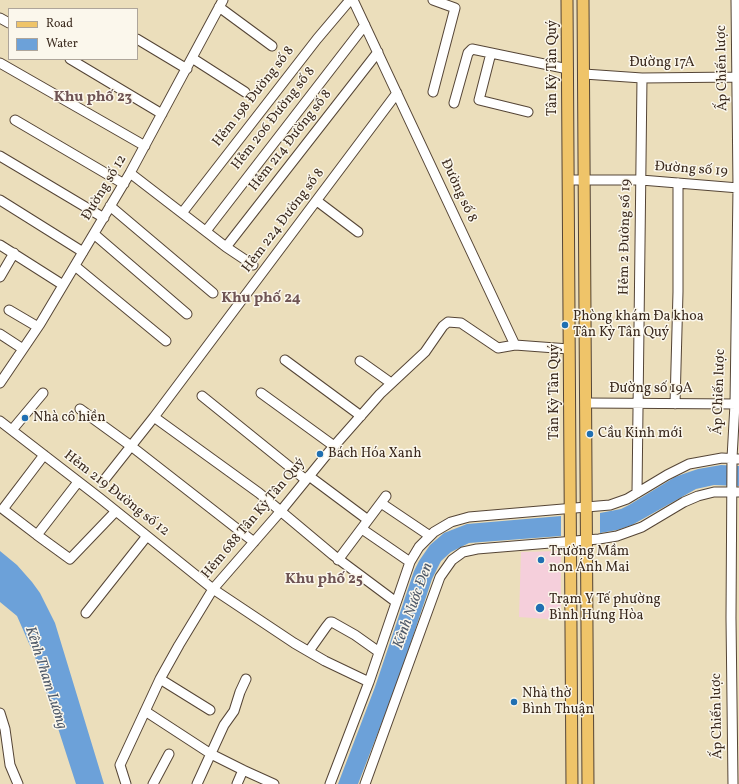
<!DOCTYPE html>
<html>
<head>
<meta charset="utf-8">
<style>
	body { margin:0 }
	#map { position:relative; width:739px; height:784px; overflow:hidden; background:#ebdebb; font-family:Vollkorn,serif }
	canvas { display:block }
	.legend { position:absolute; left:8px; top:8px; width:130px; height:52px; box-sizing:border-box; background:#fbf7ec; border:1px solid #aea59a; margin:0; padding:5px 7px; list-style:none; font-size:12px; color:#3b2a1e }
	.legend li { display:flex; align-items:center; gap:8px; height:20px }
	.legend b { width:20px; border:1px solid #aea59a }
</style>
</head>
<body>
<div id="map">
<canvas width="739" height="784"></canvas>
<ul class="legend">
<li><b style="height:5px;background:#efc469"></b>Road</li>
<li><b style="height:11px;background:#6ca1d9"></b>Water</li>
</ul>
</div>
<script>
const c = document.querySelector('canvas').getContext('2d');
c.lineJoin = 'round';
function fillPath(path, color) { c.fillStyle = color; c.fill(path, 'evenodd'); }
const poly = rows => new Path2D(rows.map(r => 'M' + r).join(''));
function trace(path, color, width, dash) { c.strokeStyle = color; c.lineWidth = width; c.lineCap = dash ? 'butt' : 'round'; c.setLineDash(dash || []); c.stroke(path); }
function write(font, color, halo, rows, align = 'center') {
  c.font = font + ' Vollkorn,serif'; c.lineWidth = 3; c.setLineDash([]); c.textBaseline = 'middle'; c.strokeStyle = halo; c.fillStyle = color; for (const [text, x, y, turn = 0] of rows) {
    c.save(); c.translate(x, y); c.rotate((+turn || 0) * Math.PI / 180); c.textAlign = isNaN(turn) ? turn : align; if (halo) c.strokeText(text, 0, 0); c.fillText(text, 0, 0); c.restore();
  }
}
fillPath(poly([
	[561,551,561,620,519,617,521,552]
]), '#f5cfdb');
fillPath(poly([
	[721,465,739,466,739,486,714,485,696,489,632,525,617,530,600,533,600,513,621,509,629,505,675,477,686,473,698,469],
	[561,516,561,536,469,543,451,552,441,561,432,579,398,681,358,784,338,784,375,687,414,571,419,561,430,545,444,533,467,524],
	[0,551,17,565,32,582,40,593,55,623,104,784,76,784,35,657,17,616,0,602]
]), '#6ca1d9');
const minor = poly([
	[353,0,515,345,569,349],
	[433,0,455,8,433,92],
	[219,7,272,46],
	[0,18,9,23],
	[137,39,187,69],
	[491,53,479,100,528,112],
	[192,58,245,92],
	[70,59,162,114],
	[0,63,145,146],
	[584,74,642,78,739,77],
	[454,103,468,53,472,49,568,69],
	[15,120,124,184],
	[0,156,104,218],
	[130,173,226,247,253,265],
	[568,180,641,180,739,188],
	[0,200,83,252],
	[317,201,358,232],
	[110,206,213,293],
	[182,213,317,39,350,0],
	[206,231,365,25],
	[94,234,187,314],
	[0,245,63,285],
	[226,247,378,52],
	[75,266,166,341],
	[0,277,14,253],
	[9,310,38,327],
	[0,334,23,349],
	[285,360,361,416],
	[360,361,391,383],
	[0,383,40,324,130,173,223,0],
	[261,393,334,446],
	[202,396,306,480],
	[586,403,739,404],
	[675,404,678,292,678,183],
	[80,409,131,446,254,542],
	[154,417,259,493,333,555,396,602],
	[0,421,101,499,213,589,294,643,325,661,369,682],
	[12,430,43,393],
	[44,455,3,509,37,535,78,482],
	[309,476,368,520],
	[105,479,154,417,397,93],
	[637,493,642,78],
	[381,503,430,536],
	[362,529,410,562],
	[37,535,70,559,116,511],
	[338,560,386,496],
	[86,613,147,536],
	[309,651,326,627,330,622,332,622,355,635,379,652],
	[160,679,210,710],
	[145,711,211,754,243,770,274,784],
	[0,713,5,729,10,765,18,784],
	[126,784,120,765,160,679,179,645,213,589,280,512,328,453,380,394,425,352,443,326,448,322,461,323,498,348,515,345],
	[153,784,169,754],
	[197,784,224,725,234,711,240,692,246,679],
	[237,784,243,770],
	[330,784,369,682,410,562,419,547,434,532,451,522,469,517,610,505,627,499,667,475,689,464,722,458,739,459],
	[365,784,440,577,452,560,463,552,477,549,599,539,617,536,642,527,684,502,698,496,714,492,739,492],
	[733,784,731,618,732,458,735,404,738,188,736,0]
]);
const major = poly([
	[567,0,572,784],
	[583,0,588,784]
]);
trace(minor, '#554536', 11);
trace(major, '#554536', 13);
trace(minor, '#fff', 9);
trace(major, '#efc469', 11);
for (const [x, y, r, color] of [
	[565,325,4,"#1f6fb2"],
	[25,418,4,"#1f6fb2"],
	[590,434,4,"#1f6fb2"],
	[320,454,4,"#1f6fb2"],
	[541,560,4,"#1f6fb2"],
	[540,608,5,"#1f6fb2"],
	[514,702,4,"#1f6fb2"]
]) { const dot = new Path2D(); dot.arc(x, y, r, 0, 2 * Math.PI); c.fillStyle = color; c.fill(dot); trace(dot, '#fbf7ec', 1.5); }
write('14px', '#3b2a1e', '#fbf7ec', [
	["Đường 17A",662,63],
	["Tân Kỳ Tân Quý",553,68,-90],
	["Ấp Chiến lược",723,68,-91],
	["Hẻm 198 Đường số 8",254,97,-52],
	["Hẻm 206 Đường số 8",274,119,-52],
	["Hẻm 214 Đường số 8",291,141,-52],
	["Đường số 19",691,170,4],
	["Đường số 12",105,188,-59],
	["Đường số 8",458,191,65],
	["Hẻm 224 Đường số 8",284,221,-53],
	["Hẻm 2 Đường số 19",626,237,-89],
	["Đường số 19A",651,389],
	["Tân Kỳ Tân Quý",555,392,-90],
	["Ấp Chiến lược",720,392,-88],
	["Hẻm 219 Đường số 12",116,494,38],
	["Hẻm 688 Tân Kỳ Tân Quý",254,519,-50],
	["Ấp Chiến lược",718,716,-91]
]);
write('14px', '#3b2a1e', '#fbf7ec', [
	["Phòng khám Đa khoa",573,317],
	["Tân Kỳ Tân Quý",573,333],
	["Nhà cô hiền",33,418],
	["Cầu Kinh mới",598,434],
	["Bách Hóa Xanh",328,454],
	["Trường Mầm",549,552],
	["non Ánh Mai",549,568],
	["Trạm Y Tế phường",549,600],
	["Bình Hưng Hòa",549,616],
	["Nhà thờ",522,694],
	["Bình Thuận",522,710]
], 'left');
write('bold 15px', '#6e5353', '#fbf7ec', [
	["Khu phố 23",93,98],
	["Khu phố 24",261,299],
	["Khu phố 25",324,580]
]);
write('italic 15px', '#4f5a69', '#fbf7ec', [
	["Kênh Nước Đen",414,606,-70],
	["Kênh Tham Lương",45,678,72]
]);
</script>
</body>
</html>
